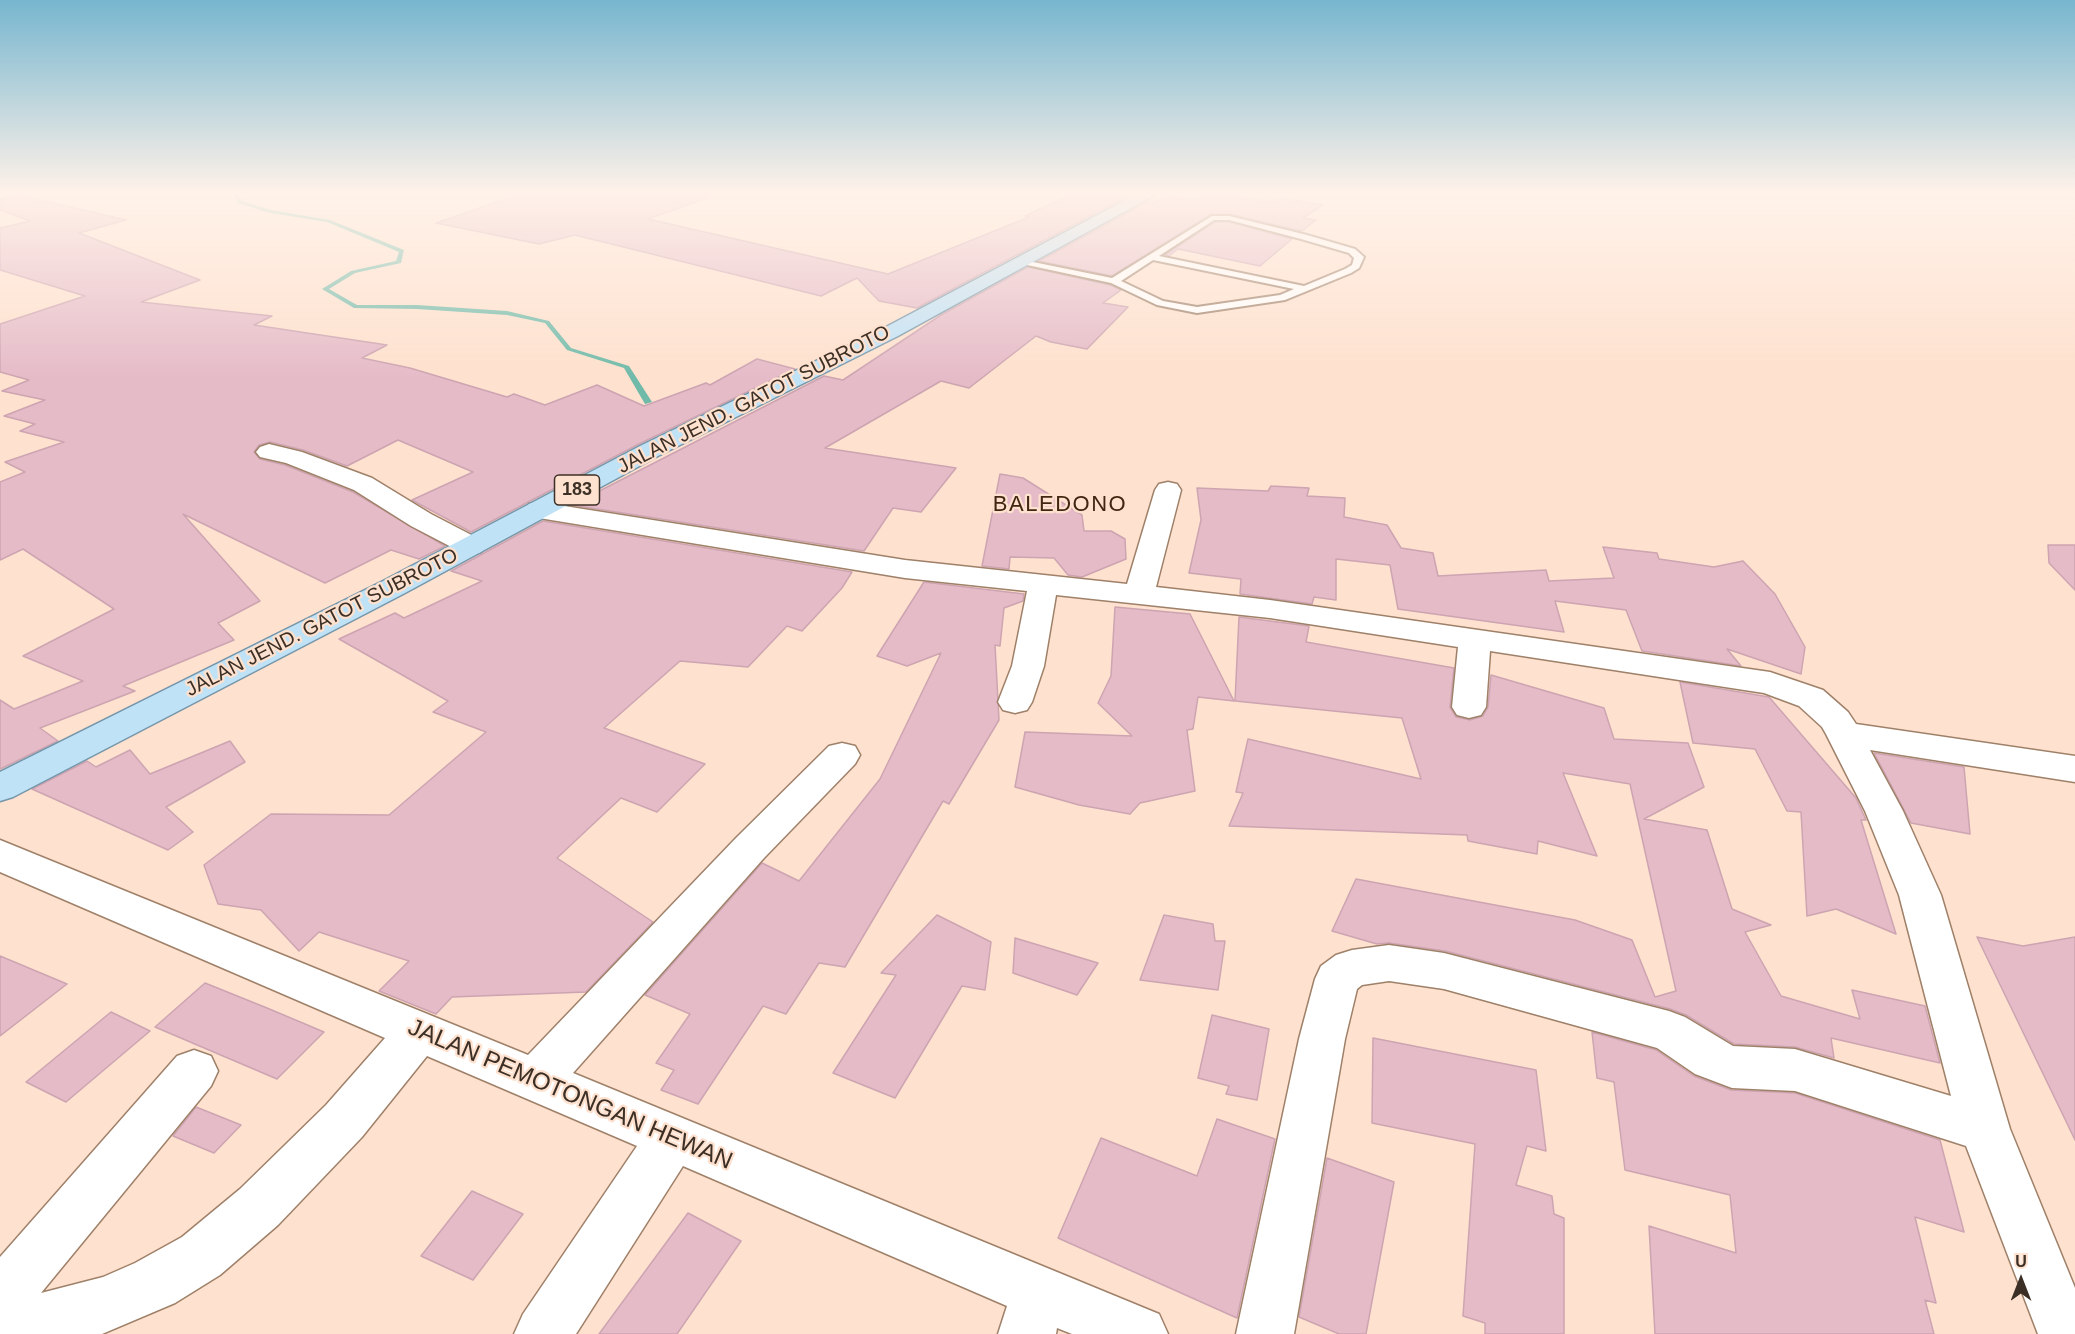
<!DOCTYPE html>
<html>
<head>
<meta charset="utf-8">
<style>
	body { margin:0 }
	#map { position:relative; width:2075px; height:1334px; overflow:hidden; background:#fee1ce; font-family:Arial,sans-serif }
	canvas { display:block }
	.north { position:absolute; left:1991px; top:1250px; width:60px; height:60px; -webkit-text-stroke:4px #fee1ce; paint-order:stroke; rotate:0deg; font-size:16px; font-weight:700; line-height:24px; text-align:center; color:#3c2f25 }
	.north::after { content:''; display:block; margin:auto; width:21px; height:27px; background:#3c2f25; clip-path:polygon(50% 0,100% 100%,50% 72%,0 100%) }
</style>
</head>
<body>
<div id="map">
<canvas width="2075" height="1334"></canvas>
<div class="north">U</div>
</div>
<script>
const c = document.querySelector('canvas').getContext('2d');
c.lineJoin = 'round';
const poly = rows => new Path2D(rows.map(r => 'M' + r).join(''));
function fillPath(path, color) { c.fillStyle = color; c.fill(path, 'evenodd'); }
function trace(path, color, width, dash) { c.strokeStyle = color; c.lineWidth = width; c.lineCap = dash ? 'butt' : 'round'; c.setLineDash(dash || []); c.stroke(path); }
function write(font, color, halo, rows, align = 'center') {
  c.font = font + ' Arial,sans-serif'; c.lineWidth = 4.5; c.setLineDash([]); c.textBaseline = 'middle'; c.strokeStyle = halo; c.fillStyle = color; for (const [text, x, y, turn = 0] of rows) {
    c.save(); c.translate(x, y); c.rotate((+turn || 0) * Math.PI / 180); c.textAlign = isNaN(turn) ? turn : align; if (halo) c.strokeText(text, 0, 0); c.fillText(text, 0, 0); c.restore();
  }
}
fillPath(poly([
	[231,191,235,191,242,201,271,210,330,220,404,250,401,263,355,273,329,289,357,305,417,305,507,311,549,321,571,348,629,366,652,402,645,404,624,368,567,350,545,323,507,315,417,309,354,308,322,289,351,271,396,261,399,252,327,222,270,213,238,203,231,191]
]), '#6fbaa9');
const building = poly([
	[529,191,716,191,716,195,648,219,888,274,1029,217,1025,216,1076,192,1090,194,1105,191,1128,196,917,308,879,301,857,278,821,296,575,235,539,244,436,223,529,191],
	[1215,193,1274,202,1282,198,1323,205,1303,218,1316,220,1302,231,1230,214,1211,214,1112,276,1039,261,1149,201,1154,202,1172,196,1193,199,1215,193],
	[19,195,126,220,79,233,200,280,141,302,272,316,254,325,387,345,362,358,410,368,507,397,514,394,545,405,597,385,644,406,706,383,710,385,757,359,795,369,639,444,471,532,412,500,473,472,398,440,347,466,303,450,270,442,259,445,254,452,260,459,285,465,353,492,445,546,419,559,391,550,325,583,183,514,260,601,218,623,234,640,123,686,135,691,40,728,58,741,0,769,0,700,14,709,83,681,23,656,114,609,23,549,0,560,0,482,25,472,5,462,64,442,20,431,35,424,4,416,45,400,2,391,29,380,0,372,0,324,85,296,0,270,0,228,30,221,0,210,0,200,19,195],
	[1215,222,1229,222,1292,239,1260,266,1178,249,1169,256,1165,255,1215,222],
	[1028,267,1110,285,1121,290,1103,303,1128,307,1087,349,1051,342,1036,336,969,388,941,381,825,448,956,468,921,512,893,508,864,551,572,505,824,376,843,380,941,315,1028,267],
	[1000,474,1023,478,1082,515,1084,531,1111,531,1125,539,1126,559,1082,577,1068,575,1054,558,1010,557,1009,569,982,566,1000,474],
	[1271,486,1309,488,1307,496,1345,498,1344,517,1387,525,1401,548,1433,553,1438,576,1546,570,1549,581,1614,578,1603,547,1657,553,1659,559,1714,567,1743,561,1775,594,1805,647,1801,674,1727,649,1741,666,1642,651,1626,610,1555,601,1564,632,1398,609,1390,565,1336,559,1336,600,1314,597,1312,604,1240,594,1241,579,1189,573,1201,520,1197,488,1268,491,1271,486],
	[543,521,852,572,842,588,802,631,787,626,748,667,680,661,604,728,705,764,657,812,621,798,557,858,653,922,586,992,452,997,436,1014,379,991,409,961,319,932,299,951,261,910,218,904,204,865,271,814,389,815,486,732,433,712,448,701,339,639,395,613,404,618,482,581,451,571,543,521],
	[2048,545,2075,545,2075,590,2049,563,2048,545],
	[924,582,1024,594,1023,601,1004,608,1000,646,995,645,999,720,949,804,943,801,845,967,819,963,786,1014,763,1006,698,1104,661,1090,674,1070,656,1063,690,1014,645,995,762,863,799,881,880,779,941,653,907,666,877,656,924,582],
	[1115,607,1190,614,1234,701,1198,697,1193,729,1187,730,1195,791,1140,803,1130,814,1079,805,1015,787,1025,732,1132,736,1098,703,1111,676,1115,607],
	[1239,617,1309,626,1306,642,1454,668,1450,707,1456,717,1470,720,1483,716,1488,707,1491,675,1604,708,1614,739,1688,743,1704,787,1644,819,1707,830,1732,909,1771,925,1745,932,1781,996,1860,1019,1852,990,1925,1006,1940,1063,1831,1038,1834,1058,1795,1047,1734,1044,1686,1015,1670,1009,1445,951,1389,943,1377,944,1332,931,1356,879,1575,920,1632,940,1655,997,1676,991,1630,784,1563,773,1597,856,1538,841,1537,854,1468,841,1467,835,1229,826,1243,793,1236,792,1248,739,1421,779,1402,718,1235,701,1239,617],
	[1680,682,1769,697,1856,798,1866,820,1861,820,1896,934,1836,909,1807,916,1801,812,1787,811,1755,749,1693,743,1680,682],
	[230,741,245,762,166,807,193,832,168,850,32,789,87,761,96,767,130,750,150,774,230,741],
	[1874,753,1964,767,1970,834,1911,823,1874,753],
	[937,915,991,942,985,990,962,986,895,1098,833,1073,896,975,881,973,937,915],
	[1164,915,1213,924,1215,941,1225,941,1218,990,1140,980,1164,915],
	[1977,937,2023,946,2075,937,2075,1140,1977,937],
	[1015,938,1098,963,1077,995,1013,973,1015,938],
	[0,956,67,984,0,1036,0,956],
	[205,983,267,1008,324,1032,277,1079,155,1027,205,983],
	[111,1012,150,1031,66,1102,26,1082,111,1012],
	[1212,1015,1269,1029,1257,1100,1226,1094,1229,1086,1198,1078,1212,1015],
	[1592,1032,1656,1050,1694,1076,1731,1090,1795,1093,1940,1140,1964,1232,1915,1217,1936,1303,1925,1300,1934,1334,1655,1334,1649,1226,1736,1253,1730,1195,1625,1170,1614,1082,1597,1078,1592,1032],
	[1373,1038,1536,1070,1546,1151,1527,1146,1516,1185,1552,1196,1554,1214,1564,1218,1564,1334,1485,1334,1485,1323,1463,1316,1475,1144,1372,1123,1373,1038],
	[196,1107,241,1125,214,1153,173,1136,196,1107],
	[1217,1119,1275,1139,1237,1318,1058,1238,1101,1138,1197,1176,1217,1119],
	[1327,1158,1394,1182,1366,1334,1339,1334,1299,1317,1327,1158],
	[472,1191,523,1214,473,1280,421,1256,472,1191],
	[688,1213,741,1241,677,1334,599,1334,688,1213]
]);
fillPath(building, '#e5bbc8');
trace(building, '#cda4b1', 1.5);
const service = poly([
	[1212,216,1229,216,1307,235,1355,249,1364,257,1359,268,1351,273,1285,300,1197,313,1157,305,1111,283,1018,263,1023,260,1112,278,1212,216],
	[1214,220,1229,220,1301,239,1349,253,1354,258,1352,265,1345,269,1304,286,1159,256,1214,220],
	[1153,260,1294,289,1280,295,1197,307,1163,301,1121,281,1153,260]
]);
const minor = poly([
	[269,444,302,452,372,478,431,514,481,540,485,546,481,552,471,555,461,552,411,526,354,490,286,463,260,457,256,452,260,447,269,444],
	[1168,482,1177,484,1181,490,1156,587,1270,600,1770,672,1823,690,1848,712,1856,724,2075,756,2075,782,1870,750,1903,811,1941,895,2010,1129,2075,1288,2075,1334,2038,1334,1966,1146,1795,1091,1732,1088,1695,1074,1657,1048,1444,989,1389,981,1362,985,1357,989,1345,1039,1294,1334,1236,1334,1299,1039,1315,979,1321,966,1336,955,1352,950,1389,945,1444,953,1669,1011,1685,1017,1733,1046,1795,1049,1951,1096,1899,895,1865,811,1826,734,1822,727,1799,706,1764,693,1490,651,1486,707,1481,715,1469,718,1457,715,1452,707,1458,647,1270,618,1056,595,1044,666,1032,702,1027,710,1015,713,1003,710,998,702,1012,666,1027,591,905,578,539,518,529,516,525,510,529,504,539,502,905,560,1127,584,1155,490,1159,484,1168,482],
	[842,743,855,746,860,755,855,764,764,858,573,1073,1159,1314,1168,1334,1072,1334,1057,1328,1056,1334,998,1334,1007,1306,683,1166,576,1334,514,1334,523,1314,637,1146,427,1056,362,1137,278,1225,220,1275,175,1303,102,1334,0,1334,0,1257,177,1056,194,1050,211,1056,218,1071,211,1086,41,1293,103,1277,135,1263,182,1237,240,1189,326,1105,385,1038,0,872,0,840,528,1055,736,838,829,746,842,743]
]);
const secondary = poly([
	[0,191,19,191,17,194,0,198,0,191]
]);
const primary = poly([
	[1143,191,1162,191,898,336,658,456,405,593,13,797,0,801,0,772,383,581,640,446,884,328,1143,191]
]);
trace(service, '#9f8069', 4);
trace(minor, '#9f8069', 3);
trace(secondary, '#9f8069', 3);
trace(primary, '#7696aa', 3);
fillPath(service, '#fff');
fillPath(minor, '#fff');
fillPath(secondary, '#e0f0fb');
fillPath(primary, '#c0e2f7');
const sky = c.createLinearGradient(0, 0, 0, 378);
sky.addColorStop(0, '#77b6cf');
sky.addColorStop(0.51, '#fff2e9');
sky.addColorStop(1, '#fff2e900');
c.fillStyle = sky;
c.fillRect(0, 0, 2075, 378);
for (const [x, y, w] of [
	[577,490,45]
]) { const box = new Path2D(); box.roundRect(x - w / 2, y - 15, w, 30, 4.5); c.fillStyle = '#fee1ce'; c.fill(box); trace(box, '#3c2f25', 1.5); }
write('bold 18px', '#3c2f25', null, [
	["183",577,490]
]);
write('20px', '#3c2f25', '#fee1ce', [
	["JALAN JEND. GATOT SUBROTO",754,400,-27],
	["JALAN JEND. GATOT SUBROTO",322,623,-27]
]);
c.letterSpacing = '1.5px';
write('22px', '#412712', '#fee1ce', [
	["BALEDONO",1060,505]
]);
c.letterSpacing = '0px';
write('24px', '#3c2f25', '#fee1ce', [
	["JALAN PEMOTONGAN HEWAN",570,1095,23]
]);
</script>
</body>
</html>
